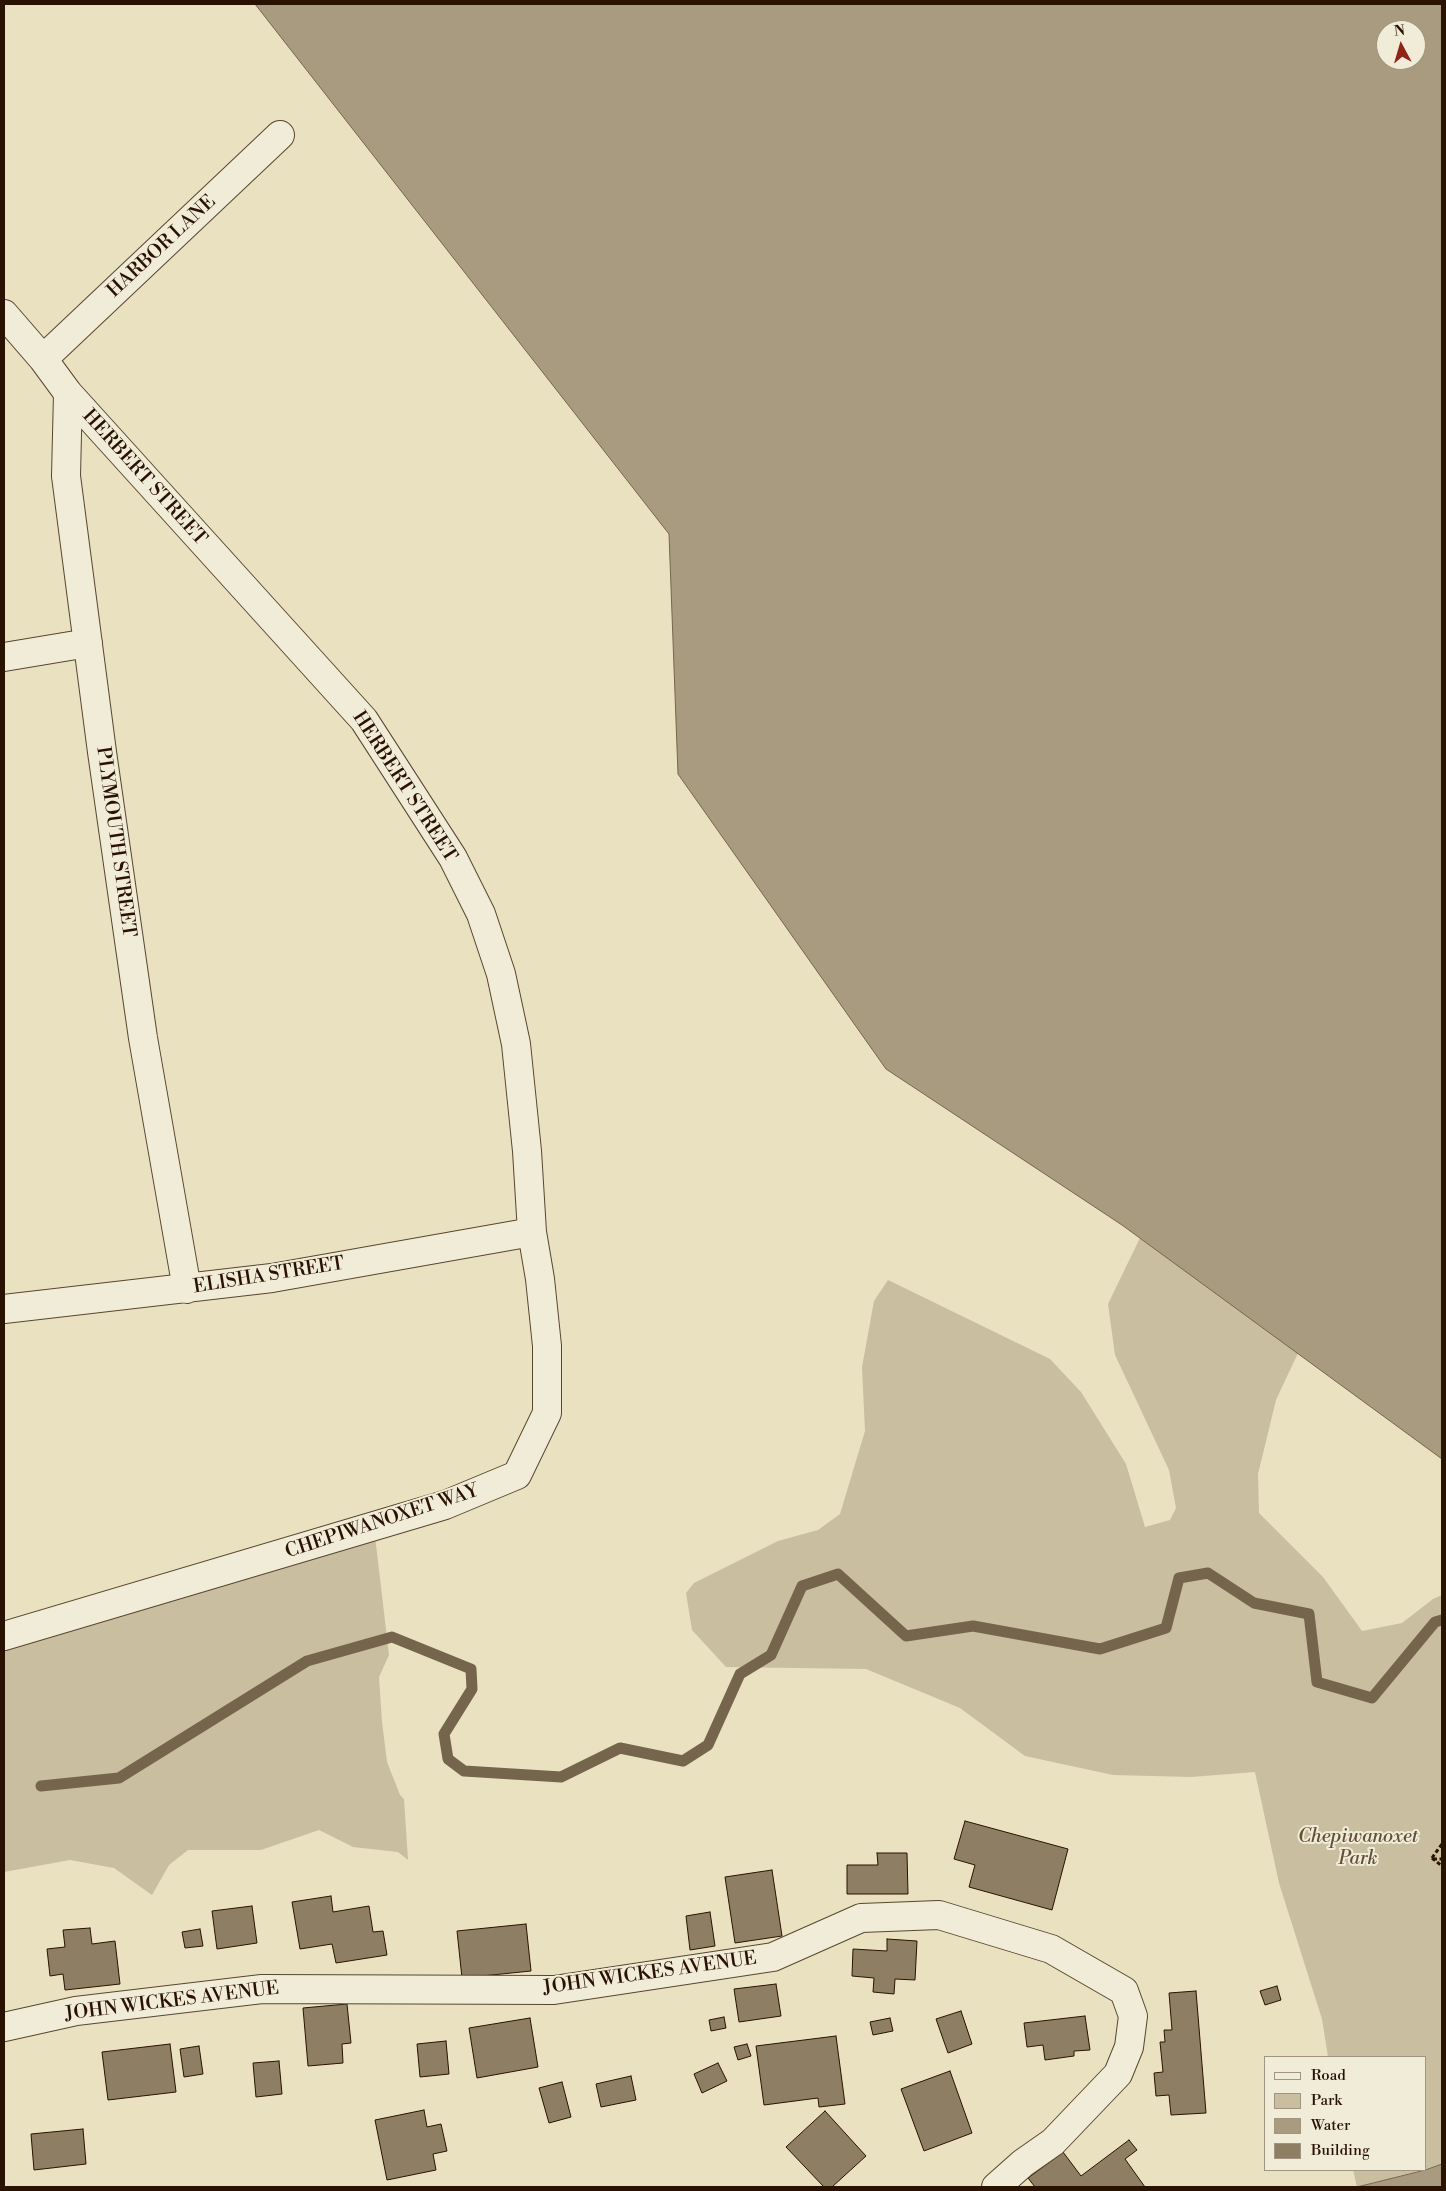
<!DOCTYPE html>
<html>
<head>
<meta charset="utf-8">
<style>
	body { margin:0 }
	#map { position:relative; width:1446px; height:2191px; overflow:hidden; background:#eae1c1; font-family:"Libre Bodoni",serif }
	canvas { display:block }
	.frame { position:absolute; inset:0; border:5px solid #291300; pointer-events:none }
	.legend { position:absolute; left:1264px; top:2056px; width:162px; height:115px; box-sizing:border-box; background:#f1ecd7; border:1px solid #a19581; margin:0; padding:6px 9px; list-style:none; font-size:15px; color:#291300 }
	.legend li { display:flex; align-items:center; gap:10px; height:25px }
	.legend b { width:25px; border:1px solid #a19581 }
	.north { position:absolute; left:1376px; top:20px; width:50px; height:50px; box-sizing:border-box; background:#f1ecd7; border:1px solid #a19581; border-radius:50%; rotate:354deg; font-size:14px; font-weight:700; line-height:20px; text-align:center; color:#291300 }
	.north::after { content:''; display:block; margin:auto; width:18px; height:22px; background:#8f2418; clip-path:polygon(50% 0,100% 100%,50% 72%,0 100%) }
</style>
</head>
<body>
<div id="map">
<canvas width="1446" height="2191"></canvas>
<div class="frame"></div>
<ul class="legend">
<li><b style="height:6px;background:#f1ecd7"></b>Road</li>
<li><b style="height:14px;background:#c9bea0"></b>Park</li>
<li><b style="height:14px;background:#a89b7f"></b>Water</li>
<li><b style="height:14px;background:#8d7e64"></b>Building</li>
</ul>
<div class="north">N</div>
</div>
<script>
const c = document.querySelector('canvas').getContext('2d');
c.lineJoin = 'round';
function fillPath(path, color) { c.fillStyle = color; c.fill(path, 'evenodd'); }
const poly = rows => new Path2D(rows.map(r => 'M' + r).join(''));
function trace(path, color, width, dash) { c.strokeStyle = color; c.lineWidth = width; c.lineCap = dash ? 'butt' : 'round'; c.setLineDash(dash || []); c.stroke(path); }
function write(font, color, halo, rows, align = 'center') {
  c.font = font + ' "Libre Bodoni",serif'; c.lineWidth = 4; c.setLineDash([]); c.textBaseline = 'middle'; c.strokeStyle = halo; c.fillStyle = color; for (const [text, x, y, turn = 0] of rows) {
    c.save(); c.translate(x, y); c.rotate((+turn || 0) * Math.PI / 180); c.textAlign = isNaN(turn) ? turn : align; if (halo) c.strokeText(text, 0, 0); c.fillText(text, 0, 0); c.restore();
  }
}
fillPath(poly([
	[1140,1238,1298,1353,1276,1400,1258,1474,1259,1513,1323,1577,1362,1631,1402,1623,1433,1599,1442,1595,1442,2164,1425,2169,1425,2057,1328,2057,1322,2019,1279,1883,1255,1772,1191,1777,1113,1775,1025,1756,960,1708,866,1669,726,1667,692,1630,686,1593,694,1583,778,1541,818,1530,840,1514,865,1431,862,1367,874,1301,888,1280,1050,1359,1081,1392,1126,1464,1145,1527,1170,1520,1176,1508,1169,1470,1115,1355,1108,1304],
	[375,1536,389,1655,379,1677,382,1722,387,1762,400,1795,404,1799,408,1860,398,1852,353,1847,319,1830,261,1850,188,1850,169,1865,152,1895,114,1868,70,1860,4,1872,4,1634],
	[1353,2170,1422,2170,1357,2187]
]), '#c9bea0');
const water = poly([
	[255,4,1442,4,1442,1459,1122,1225,886,1069,678,774,669,534,255,4],
	[1386,30,1416,30,1416,60,1386,60,1386,30],
	[1442,2164,1442,2187,1357,2187,1425,2170,1442,2164]
]);
fillPath(water, '#a89b7f');
trace(water, '#75654c', 1);
trace(poly([
	[41,1786,119,1778,307,1661,392,1637,471,1669,472,1689,444,1734,448,1759,464,1771,561,1777,620,1748,683,1761,708,1745,740,1674,771,1655,802,1586,838,1574,906,1636,973,1626,1100,1649,1166,1628,1179,1578,1208,1573,1254,1603,1309,1614,1317,1682,1372,1698,1435,1622,1442,1620]
]), '#75654c', 11);
const building = poly([
	[965,1821,1068,1849,1052,1910,969,1887,975,1865,954,1859,965,1821],
	[877,1853,907,1853,908,1894,847,1894,847,1865,878,1865,877,1853],
	[772,1870,782,1936,735,1943,725,1877,772,1870],
	[331,1896,333,1912,369,1906,373,1932,383,1931,387,1955,336,1963,332,1944,300,1949,292,1902,331,1896],
	[252,1906,257,1943,217,1949,212,1911,252,1906],
	[710,1912,715,1946,690,1950,686,1916,710,1912],
	[526,1924,531,1971,462,1978,457,1931,526,1924],
	[90,1928,92,1944,115,1941,120,1984,65,1990,63,1974,50,1976,47,1949,65,1947,63,1930,90,1928],
	[200,1929,203,1946,185,1948,182,1932,200,1929],
	[887,1939,917,1941,915,1980,895,1979,894,1994,873,1992,874,1978,852,1976,853,1949,887,1951,887,1939],
	[776,1984,781,2016,739,2022,734,1989,776,1984],
	[1277,1986,1281,2000,1265,2005,1260,1991,1277,1986],
	[1196,1991,1206,2113,1171,2115,1169,2095,1156,2096,1154,2073,1163,2072,1160,2042,1165,2042,1164,2030,1172,2030,1169,1993,1196,1991],
	[347,2004,351,2043,342,2044,343,2063,308,2066,303,2008,347,2004],
	[961,2011,972,2044,948,2053,936,2019,961,2011],
	[1085,2016,1090,2050,1074,2051,1074,2056,1045,2060,1043,2045,1027,2047,1024,2023,1085,2016],
	[724,2017,726,2028,711,2031,709,2020,724,2017],
	[530,2018,538,2067,477,2078,469,2028,530,2018],
	[890,2018,893,2031,873,2035,870,2022,890,2018],
	[836,2036,845,2104,819,2107,818,2098,764,2105,756,2046,836,2036],
	[446,2041,449,2074,420,2077,417,2044,446,2041],
	[170,2044,176,2092,108,2100,102,2052,170,2044],
	[747,2044,751,2056,738,2060,734,2047,747,2044],
	[199,2046,203,2074,184,2077,180,2049,199,2046],
	[279,2061,282,2094,256,2097,253,2063,279,2061],
	[718,2063,727,2081,702,2093,694,2074,718,2063],
	[950,2071,972,2133,924,2151,901,2089,950,2071],
	[631,2076,636,2100,601,2107,596,2084,631,2076],
	[562,2082,571,2117,549,2123,539,2088,562,2082],
	[424,2110,427,2127,441,2124,447,2151,433,2154,436,2170,387,2180,375,2120,424,2110],
	[825,2111,866,2156,832,2187,824,2187,786,2147,825,2111],
	[83,2129,86,2164,34,2170,31,2134,83,2129],
	[1129,2140,1137,2150,1125,2159,1145,2187,1035,2187,1028,2178,1063,2152,1081,2176,1129,2140]
]);
fillPath(building, '#8d7e64');
trace(building, '#291300', 1);
const street = poly([
	[4,314,43,359,68,393,364,720,453,858,481,914,501,974,516,1044,527,1151,532,1232,540,1279,547,1346,547,1413,517,1475,445,1505,4,1636],
	[43,359,280,135],
	[68,393,66,476,102,752,143,1038,187,1289],
	[4,657,88,643],
	[4,1309,272,1278,532,1232],
	[4,2027,76,2011,262,1989,554,1990,773,1957,861,1918,939,1915,1051,1949,1124,1991,1133,2016,1129,2047,1118,2074,1053,2142,1023,2163,996,2187]
]);
trace(street, '#594630', 30);
trace(poly([
	[1432,1858,1442,1844],
	[1432,1858,1442,1866],
	[1433,1859,1442,1859]
]), '#291300', 3, [4, 2.5]);
trace(street, '#f1ecd7', 28);
write('19px', '#291300', '#f1ecd7', [
	["HARBOR LANE",162,247,-43],
	["HERBERT STREET",144,478,48],
	["HERBERT STREET",404,787,57],
	["PLYMOUTH STREET",115,842,82],
	["ELISHA STREET",269,1276,-9],
	["CHEPIWANOXET WAY",382,1522,-18],
	["JOHN WICKES AVENUE",650,1974,-8],
	["JOHN WICKES AVENUE",172,2002,-7]
]);
write('italic 19px', '#614f38', '#f1ecd7', [
	["Chepiwanoxet",1358,1837],
	["Park",1358,1859]
]);
</script>
</body>
</html>
